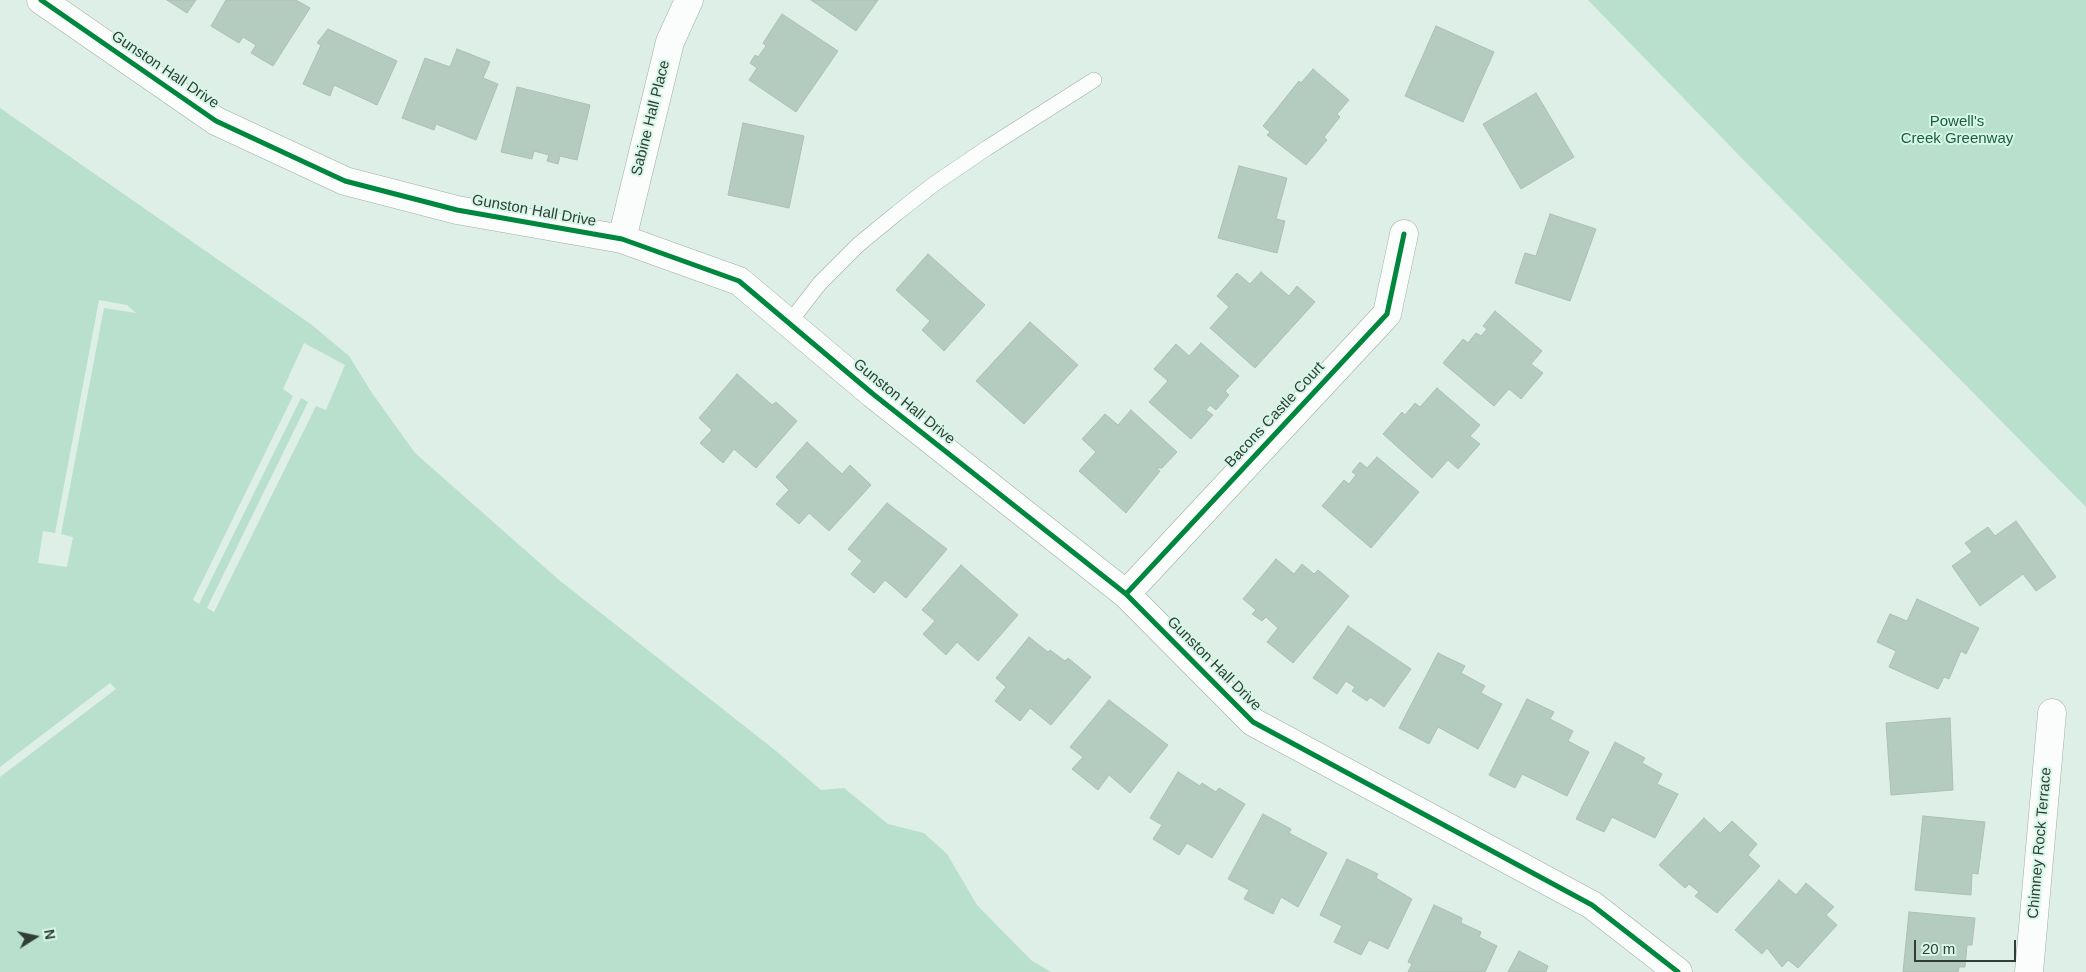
<!DOCTYPE html>
<html>
<head>
<meta charset="utf-8">
<style>
	body { margin:0 }
	#map { position:relative; width:2086px; height:972px; overflow:hidden; background:#deefe7; font-family:Helvetica,sans-serif }
	canvas { display:block }
	.north { position:absolute; left:10px; top:912px; width:50px; height:50px; -webkit-text-stroke:4px #d6f7e7; paint-order:stroke; rotate:80deg; font-size:14px; font-weight:700; line-height:20px; text-align:center; color:#313e38 }
	.north::after { content:''; display:block; margin:auto; width:18px; height:22px; background:#313e38; clip-path:polygon(50% 0,100% 100%,50% 72%,0 100%) }
	.scale { position:absolute; left:1914px; top:940px; width:102px; height:22px; box-sizing:border-box; border:2px solid #313e38; border-top:0; padding-left:6px; font-size:15px; line-height:18px; white-space:nowrap; color:#313e38; -webkit-text-stroke:4px #d6f7e7; paint-order:stroke }
</style>
</head>
<body>
<div id="map">
<canvas width="2086" height="972"></canvas>
<div class="north">N</div>
<div class="scale">20 m</div>
</div>
<script>
const c = document.querySelector('canvas').getContext('2d');
c.lineJoin = 'round';
function fillPath(path, color) { c.fillStyle = color; c.fill(path, 'evenodd'); }
const poly = rows => new Path2D(rows.map(r => 'M' + r).join(''));
function trace(path, color, width, dash) { c.strokeStyle = color; c.lineWidth = width; c.lineCap = dash ? 'butt' : 'round'; c.setLineDash(dash || []); c.stroke(path); }
function write(font, color, halo, rows, align = 'center') {
  c.font = font + ' Helvetica,sans-serif'; c.lineWidth = 4; c.setLineDash([]); c.textBaseline = 'middle'; c.strokeStyle = halo; c.fillStyle = color; for (const [text, x, y, turn = 0] of rows) {
    c.save(); c.translate(x, y); c.rotate((+turn || 0) * Math.PI / 180); c.textAlign = isNaN(turn) ? turn : align; if (halo) c.strokeText(text, 0, 0); c.fillText(text, 0, 0); c.restore();
  }
}
fillPath(poly([
	[1588,0,2086,0,2086,507,1764,181],
	[0,108,312,325,349,356,372,393,415,453,559,580,776,751,821,790,844,788,888,824,924,833,947,854,977,905,1031,960,1051,972,0,972,0,777,116,689,110,683,0,767],
	[99,300,127,305,136,313,104,308,61,534,73,537,67,567,38,563,43,531,55,533],
	[304,343,345,365,326,410,316,406,214,612,207,608,308,402,301,398,199,604,193,600,293,396,283,389]
]), '#b8e0cd');
const building = poly([
	[167,0,196,0,187,13,167,0],
	[226,0,296,0,310,8,273,66,251,53,256,45,243,37,239,43,211,26,226,0],
	[811,0,878,0,856,31,811,0],
	[782,14,838,51,796,112,749,80,757,68,750,63,755,55,758,57,766,46,763,43,782,14],
	[1436,26,1494,52,1463,122,1405,96,1436,26],
	[328,29,397,61,377,105,334,85,330,96,303,84,321,45,317,43,328,29],
	[457,49,490,62,483,78,498,84,476,140,436,124,434,130,402,118,425,58,450,67,457,49],
	[1313,69,1349,100,1337,114,1340,117,1324,137,1327,140,1306,165,1267,135,1270,132,1263,126,1299,81,1301,83,1313,69],
	[517,87,590,105,577,160,560,156,558,164,547,161,549,155,534,151,532,159,501,152,517,87],
	[1536,93,1574,157,1521,189,1483,124,1536,93],
	[743,123,804,136,789,208,728,195,743,123],
	[1239,166,1287,178,1276,219,1285,221,1277,253,1218,238,1239,166],
	[1550,214,1596,229,1570,301,1515,283,1525,253,1536,256,1550,214],
	[928,254,985,305,944,351,922,330,930,321,896,290,928,254],
	[1261,272,1289,296,1297,286,1315,302,1255,368,1210,328,1229,307,1217,296,1237,273,1250,284,1261,272],
	[1495,311,1542,351,1531,364,1543,373,1521,399,1509,389,1494,406,1443,363,1463,339,1468,343,1476,333,1481,336,1487,329,1483,326,1495,311],
	[1030,322,1078,365,1024,424,976,381,1030,322],
	[1201,343,1239,376,1225,391,1229,395,1216,410,1210,405,1206,410,1213,415,1191,439,1149,402,1168,381,1154,369,1176,344,1189,356,1201,343],
	[737,374,772,405,776,402,797,421,756,468,734,449,723,463,700,443,712,430,699,418,737,374],
	[1437,388,1480,425,1470,436,1480,444,1458,469,1448,460,1432,478,1383,434,1402,412,1405,415,1415,403,1420,407,1437,388],
	[1131,410,1177,452,1162,468,1156,468,1160,471,1126,513,1079,471,1096,452,1082,439,1105,414,1118,425,1131,410],
	[807,442,842,474,850,465,871,485,829,531,809,513,799,524,776,504,789,490,776,477,807,442],
	[1377,457,1419,492,1371,548,1322,506,1344,480,1349,484,1356,475,1352,472,1360,462,1367,468,1377,457],
	[887,503,947,549,906,598,885,580,874,593,851,574,862,561,848,549,887,503],
	[2016,521,2056,577,2036,591,2023,574,1980,606,1952,566,1972,552,1965,543,1988,527,1995,536,2016,521],
	[1276,559,1294,574,1302,564,1314,574,1318,570,1349,596,1293,663,1267,642,1278,628,1266,617,1262,621,1252,614,1256,610,1243,599,1276,559],
	[961,565,1018,615,978,661,957,642,946,655,923,634,935,621,922,610,961,565],
	[1917,599,1979,628,1966,654,1961,651,1949,679,1944,677,1938,689,1889,667,1896,651,1877,642,1890,614,1907,621,1917,599],
	[1348,626,1411,669,1384,707,1370,697,1367,701,1352,691,1355,687,1346,681,1337,694,1313,678,1348,626],
	[1029,637,1048,652,1050,650,1065,661,1068,658,1091,677,1051,725,1030,708,1020,721,995,701,1006,687,996,678,1029,637],
	[1438,653,1465,666,1461,673,1485,686,1481,693,1502,704,1478,749,1438,727,1429,744,1399,728,1438,653],
	[1527,699,1554,712,1550,719,1573,731,1568,741,1589,752,1567,796,1522,774,1515,788,1489,775,1527,699],
	[1109,700,1168,745,1130,793,1109,775,1098,790,1072,769,1083,757,1070,747,1109,700],
	[1950,718,1953,790,1891,795,1886,723,1950,718],
	[1615,742,1645,758,1642,763,1662,774,1657,784,1678,794,1655,838,1612,817,1604,832,1576,819,1615,742],
	[1178,772,1200,786,1202,783,1216,792,1219,788,1245,804,1212,858,1187,843,1179,855,1153,839,1162,825,1150,818,1178,772],
	[1263,814,1291,829,1289,833,1327,853,1298,907,1281,897,1273,914,1244,899,1249,890,1228,879,1263,814],
	[1923,816,1985,822,1978,874,1972,873,1971,895,1915,890,1923,816],
	[1704,818,1720,833,1732,821,1757,844,1748,855,1760,866,1717,913,1695,896,1699,892,1689,884,1685,888,1659,865,1704,818],
	[1347,859,1378,874,1376,878,1412,899,1388,949,1369,940,1361,955,1334,942,1342,926,1320,915,1347,859],
	[1779,880,1796,895,1806,883,1834,907,1826,915,1837,925,1798,968,1788,960,1782,967,1767,948,1762,954,1735,930,1779,880],
	[1434,905,1462,918,1461,923,1481,932,1479,937,1497,946,1485,972,1408,972,1412,964,1408,962,1434,905],
	[1909,912,1975,918,1972,945,1967,945,1965,967,1959,967,1958,972,1903,972,1909,912],
	[1519,951,1548,966,1546,972,1508,972,1519,951]
]);
fillPath(building, '#b4cbc0');
trace(building, '#afbeb7', 1);
const service = poly([
	[789,323,820,283,858,245,897,213,934,184,987,148,1094,80]
]);
const minor = poly([
	[41,0,216,121,345,181,457,210,622,239,739,281,873,394,1126,594,1253,722,1592,905,1678,972],
	[622,239,670,42,689,0],
	[1126,594,1387,314,1404,234],
	[2029,972,2052,713]
]);
trace(service, '#a0aea7', 16);
trace(minor, '#a0aea7', 29);
trace(service, '#fafdfb', 15);
trace(minor, '#fafdfb', 28);
trace(poly([
	[41,0,216,121,345,181,457,210,622,239,739,281,873,394,1126,594,1253,722,1592,905,1678,972],
	[1126,594,1387,314,1404,234]
]), '#00873e', 5);
write('15px', '#313e38', '#d6f7e7', [
	["Gunston Hall Drive",165,70,34],
	["Sabine Hall Place",651,118,-76],
	["Gunston Hall Drive",534,211,10],
	["Gunston Hall Drive",904,402,39],
	["Bacons Castle Court",1275,415,-47],
	["Gunston Hall Drive",1214,664,45],
	["Chimney Rock Terrace",2040,843,-85]
]);
write('15px', '#1c5c44', '#d6f7e7', [
	["Powell's",1957,122],
	["Creek Greenway",1957,139]
]);
</script>
</body>
</html>
